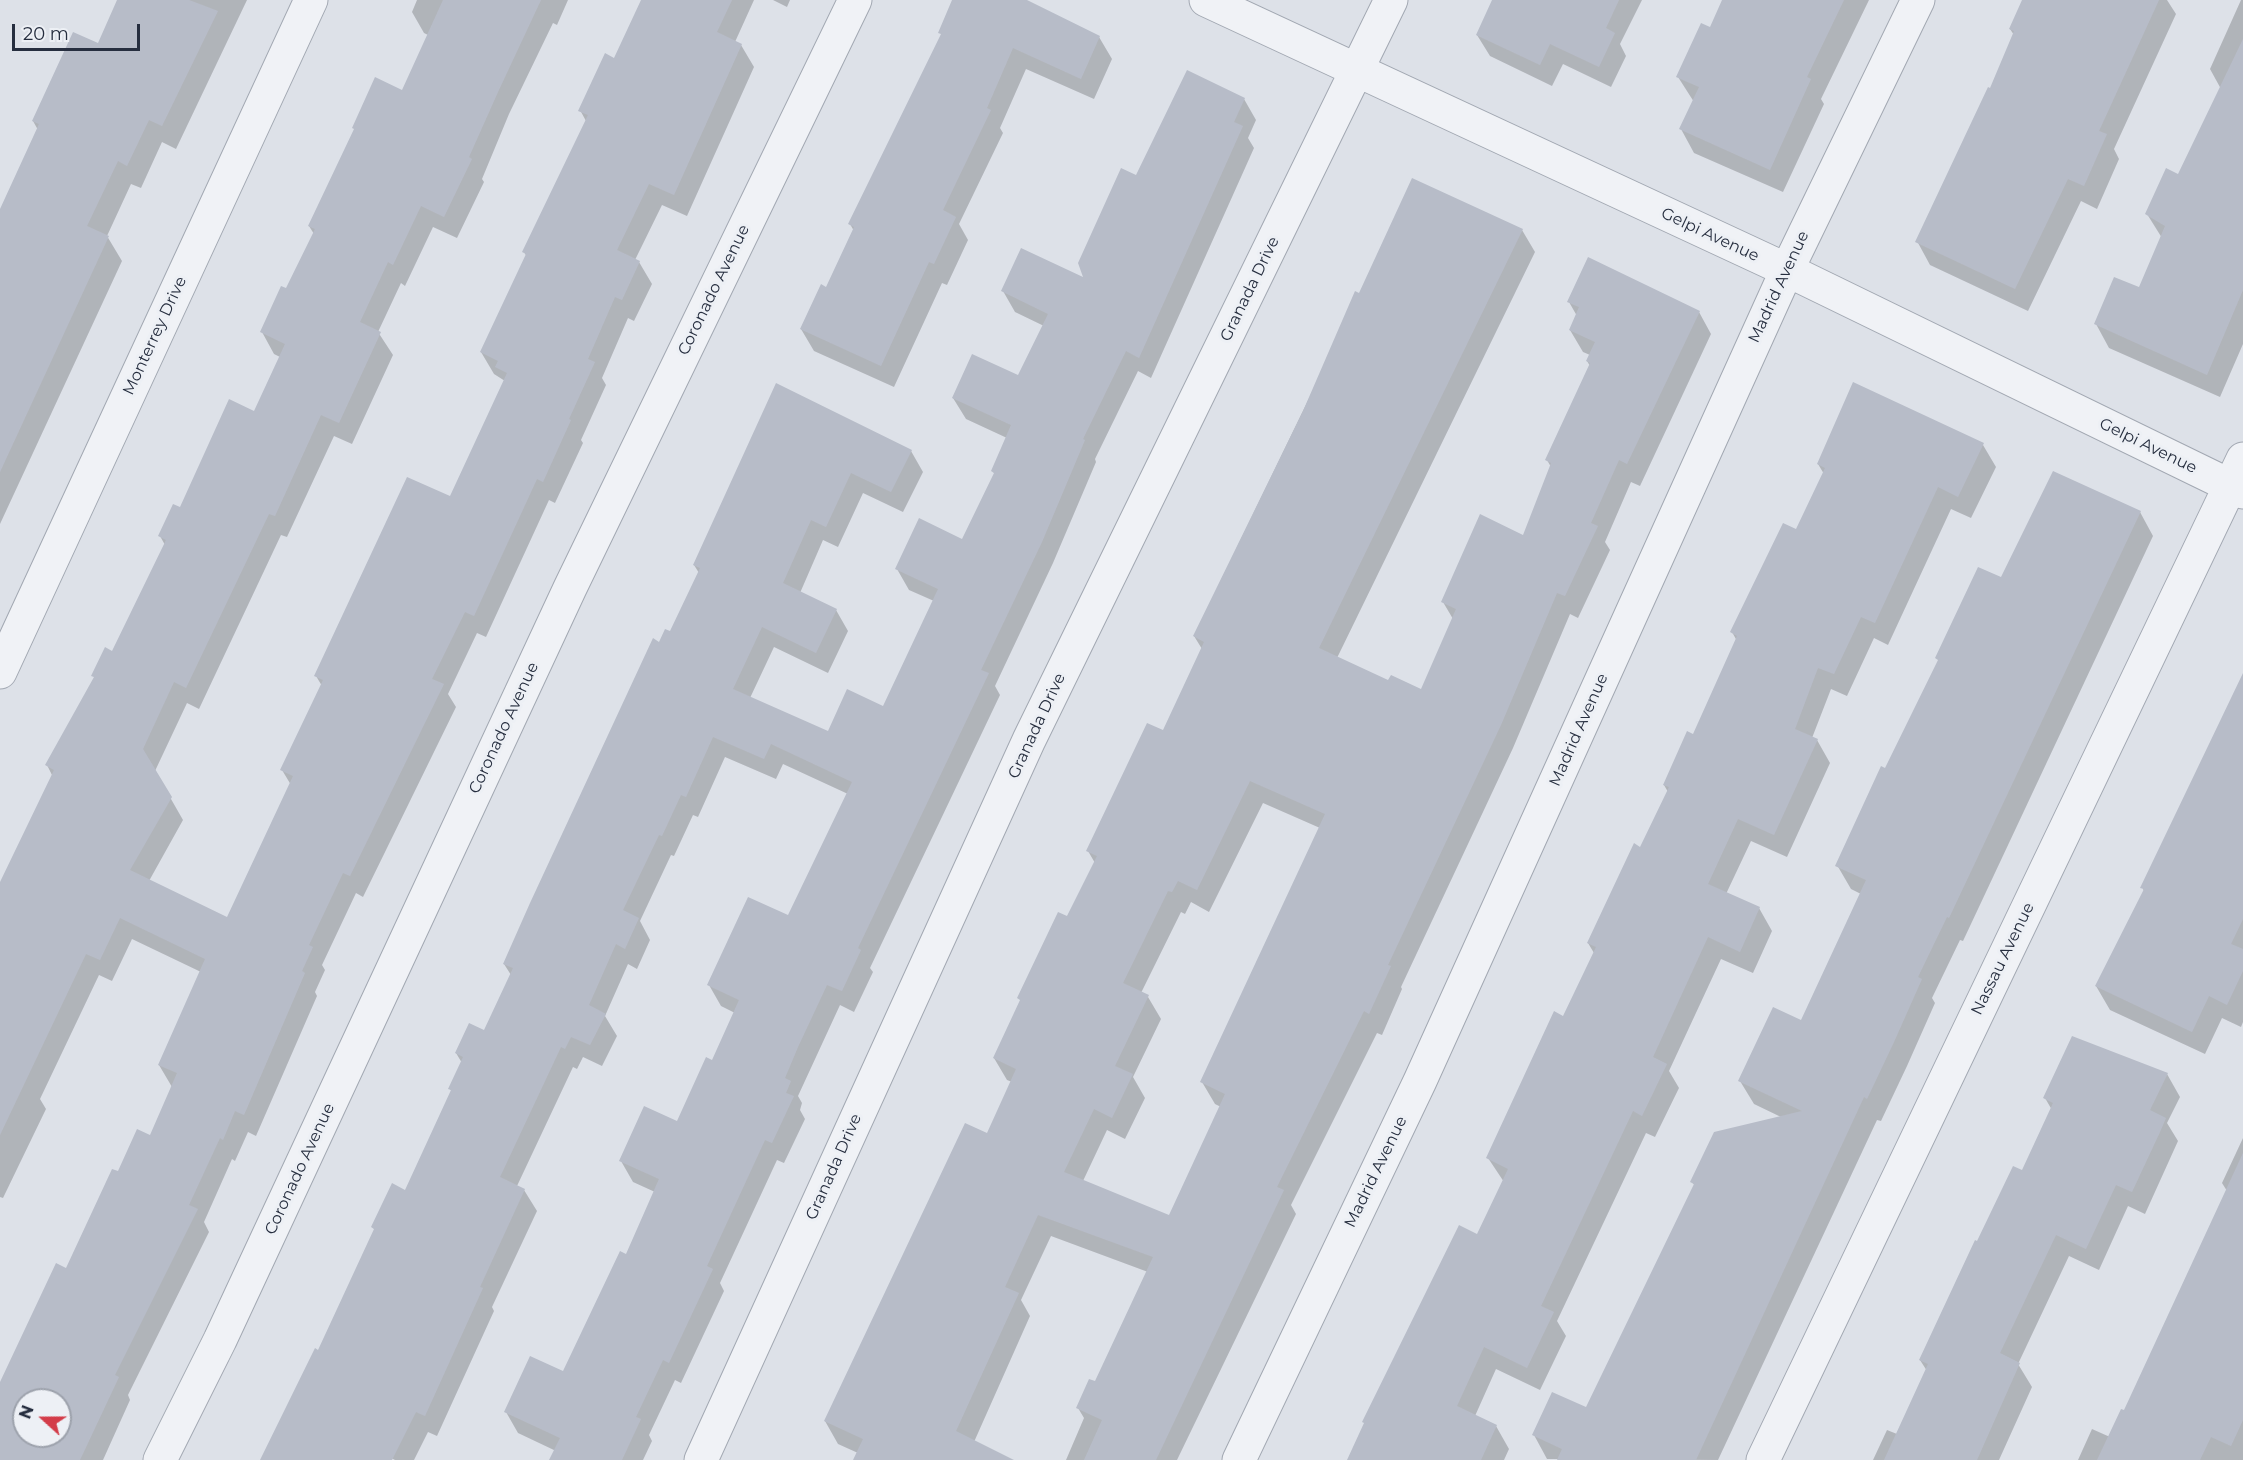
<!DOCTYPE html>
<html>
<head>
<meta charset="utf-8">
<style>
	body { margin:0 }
	#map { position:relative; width:2243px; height:1460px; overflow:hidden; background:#dde1e8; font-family:Montserrat,sans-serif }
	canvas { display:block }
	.north { position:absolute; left:12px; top:1388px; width:60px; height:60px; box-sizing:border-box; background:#edf0f5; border:2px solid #9da2ac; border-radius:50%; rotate:291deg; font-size:16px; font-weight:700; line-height:24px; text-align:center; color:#262e3f }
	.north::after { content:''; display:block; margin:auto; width:21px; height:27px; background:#d33c49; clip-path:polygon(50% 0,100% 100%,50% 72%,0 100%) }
	.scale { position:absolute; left:12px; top:24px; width:128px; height:27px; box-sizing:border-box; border:3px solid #262e3f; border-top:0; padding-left:8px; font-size:18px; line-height:21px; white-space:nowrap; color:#262e3f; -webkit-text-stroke:4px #edf0f5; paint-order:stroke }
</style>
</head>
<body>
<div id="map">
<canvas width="2243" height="1460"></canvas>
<div class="north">N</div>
<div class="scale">20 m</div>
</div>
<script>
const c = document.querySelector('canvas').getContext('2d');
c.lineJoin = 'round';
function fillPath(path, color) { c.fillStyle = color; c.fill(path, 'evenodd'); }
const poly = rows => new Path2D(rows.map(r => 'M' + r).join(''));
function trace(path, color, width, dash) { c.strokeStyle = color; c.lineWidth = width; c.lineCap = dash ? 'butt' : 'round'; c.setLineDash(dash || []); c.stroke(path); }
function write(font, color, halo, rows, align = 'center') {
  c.font = font + ' Montserrat,sans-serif'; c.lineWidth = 6; c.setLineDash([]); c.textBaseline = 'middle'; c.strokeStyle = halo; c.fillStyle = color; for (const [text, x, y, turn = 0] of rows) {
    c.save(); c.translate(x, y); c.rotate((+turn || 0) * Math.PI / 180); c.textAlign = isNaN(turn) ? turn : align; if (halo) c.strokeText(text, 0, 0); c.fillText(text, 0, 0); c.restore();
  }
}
fillPath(poly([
	[118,0,247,0,176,149,162,142,141,188,131,184,107,236,122,261,0,524,0,213,38,130,33,121,98,45],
	[417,0,568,0,557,25,553,23,509,114,482,179,484,182,457,238,433,227,405,286,401,283,378,332,393,355,352,444,334,436,287,537,281,535,199,709,187,703,155,771,183,820,149,881,228,919,291,785,282,770,322,686,316,676,451,498,505,381,494,374,481,352,527,257,524,252,586,121,580,110,615,60,643,0,754,0,735,42,741,45,754,67,687,216,662,205,635,260,639,262,652,284,634,321,628,318,602,378,606,385,581,440,583,443,555,503,549,500,486,637,477,633,448,694,456,707,363,897,356,893,322,965,325,970,315,992,317,996,256,1136,248,1132,235,1161,232,1159,204,1222,209,1232,128,1395,130,1400,103,1460,0,1460,0,1386,67,1270,118,1173,150,1137,172,1087,159,1065,201,972,132,939,112,981,99,975,40,1099,46,1109,3,1198,0,1197,0,889,53,777,47,765,95,679,93,675,112,653,165,545,160,536,254,413,280,357,274,354,262,332,286,290,314,234,309,226,402,92,428,35,424,33,412,12],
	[24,1400,60,1400,60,1436,24,1436],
	[773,0,790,0,787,7],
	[970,0,1021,0,1099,37,1112,59,1094,99,1026,69,1000,128,1003,133,959,224,968,240,947,285,942,283,894,387,814,351,801,329,827,289,854,231,850,224],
	[1494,0,1642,0,1620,44,1626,56,1611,87,1563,64,1552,86,1490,56,1477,35],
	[1724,0,1869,0,1821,99,1824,104,1783,192,1694,153,1681,129,1694,102,1678,77,1710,29],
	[2024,0,2167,0,2176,14,2114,149,2119,159,2097,209,2081,201,2028,311,1930,265,1917,241,1991,90,2014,35,2010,29],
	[2241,0,2243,0,2243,344,2220,397,2109,348,2096,324,2140,288,2162,238,2147,214,2179,176,2221,89,2210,69],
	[1244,99,1256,120,1248,138,1254,148,1151,378,1138,371,1095,459,1096,462,1053,563,995,686,1000,695,870,968,873,972,854,1012,840,1005,798,1096,802,1103,800,1110,805,1119,784,1163,777,1160,720,1283,724,1291,681,1383,675,1380,649,1435,652,1441,643,1460,551,1460,556,1451,518,1433,506,1412,564,1373,626,1256,655,1192,633,1182,621,1161,678,1123,713,1062,735,1013,721,1006,709,985,789,917,848,794,783,764,776,779,725,757,698,817,693,815,674,856,671,855,640,921,650,940,637,969,628,964,605,1016,617,1036,602,1066,583,1057,577,1069,573,1067,517,1186,524,1190,537,1211,492,1307,494,1311,437,1436,428,1432,414,1460,395,1460,371,1448,365,1460,264,1460,319,1352,375,1231,373,1227,406,1192,452,1092,450,1089,462,1063,456,1053,485,1032,511,975,504,964,660,644,671,633,699,573,694,565,776,385,911,451,923,472,903,512,863,493,838,547,823,540,800,593,836,610,848,631,828,673,774,647,750,698,828,733,884,708,934,601,909,590,897,569,963,541,995,475,993,471,1007,438,966,419,953,398,1019,377,1044,326,1015,312,1003,291,1086,280,1137,177],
	[1522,230,1535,252,1337,658,1389,682,1422,691,1453,619,1443,602,1524,537,1551,467,1547,460,1590,366,1587,361,1590,355,1583,352,1570,330,1577,316,1569,302,1699,312,1711,334,1640,486,1631,482,1605,542,1610,550,1578,618,1570,614,1513,748,1401,987,1402,989,1382,1035,1377,1033,1291,1205,1296,1214,1177,1460,1066,1460,1084,1418,1078,1408,1096,1383,1148,1272,1051,1236,1021,1300,1030,1316,974,1442,1011,1460,855,1460,858,1453,838,1444,825,1421,987,1135,1012,1082,1007,1080,994,1058,1095,863,1088,851,1164,732,1202,649,1194,636,1359,295],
	[1263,803,1320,828,1202,1082,1215,1104,1221,1107,1170,1217,1083,1181,1107,1130,1125,1139,1145,1098,1133,1077,1161,1019,1148,997,1141,993,1181,912,1185,914,1191,902,1209,912],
	[1983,445,1996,467,1971,518,1951,509,1888,645,1874,638,1847,696,1831,689,1812,738,1817,740,1830,763,1787,857,1751,841,1726,894,1759,908,1772,931,1753,973,1721,959,1669,1071,1679,1088,1655,1137,1646,1133,1557,1321,1566,1336,1540,1390,1496,1369,1475,1416,1496,1426,1509,1449,1504,1460,1349,1460,1478,1236,1504,1182,1488,1158,1564,1018,1594,953,1588,943,1641,849,1668,792,1664,785,1694,736,1737,641,1732,632,1797,531,1824,474,1818,464],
	[2140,512,2153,536,1963,941,1960,940,1932,998,1935,1003,1907,1066,1881,1121,1877,1120,1718,1460,1547,1459,1534,1435,1586,1409,1695,1186,1692,1182,1781,1117,1754,1104,1740,1081,1801,1022,1861,894,1851,889,1837,865,1886,770,2002,579],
	[2243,675,2243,1022,2241,1027,2222,1018,2205,1054,2110,1010,2096,986,2144,891,2142,887],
	[2073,1038,2167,1074,2180,1097,2167,1123,2178,1141,2145,1214,2128,1206,2099,1270,2069,1256,2018,1364,2032,1387,1999,1460,1873,1460,1887,1430,1897,1434,1927,1371,1920,1360,1978,1243,2023,1172,2052,1110,2045,1098],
	[2243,1138,2243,1460,2078,1460,2092,1429,2110,1437,2125,1412,2227,1191,2222,1183]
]), '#0003');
fillPath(poly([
	[117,0,189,0,218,11,162,126,149,120,127,166,118,161,87,226,109,236,0,472,0,209,39,124,32,121,73,32,98,43],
	[443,0,541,0,498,92,469,157,472,159,444,217,421,206,393,265,388,262,360,322,381,332,339,423,321,415,275,516,269,514,186,688,174,682,143,749,172,797,130,870,227,917,293,776,280,770,323,680,314,676,407,477,450,496,507,373,495,367,498,361,480,352,526,254,522,252,588,115,578,111,605,53,614,58,641,0,732,0,717,32,742,44,674,195,649,184,617,250,640,261,622,300,615,297,588,359,595,362,569,419,571,420,543,482,537,479,474,616,465,612,432,679,444,684,350,876,343,873,309,945,313,947,302,971,305,973,244,1115,235,1111,223,1140,220,1138,189,1205,198,1209,115,1375,119,1377,80,1460,0,1460,0,1382,56,1263,66,1268,112,1169,118,1171,137,1129,150,1135,177,1073,158,1065,205,959,120,918,100,960,86,954,0,1135,0,882,54,770,45,765,94,677,91,676,105,647,112,651,166,540,158,536,173,504,180,507,229,399,254,411,285,344,260,332,281,286,286,288,315,229,308,226,354,129,352,128,375,77,402,90],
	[24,1400,60,1400,60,1436,24,1436],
	[952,0,1027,0,1100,36,1081,79,1013,48,987,108,991,110,943,210,956,217,934,264,929,262,881,366,800,329,821,284,826,287,854,227,848,224,941,34,938,33],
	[1492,0,1619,0,1606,28,1615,33,1599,67,1550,44,1540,65,1476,35],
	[1722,0,1844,0,1807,77,1811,79,1770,170,1679,129,1699,87,1676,77,1701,23,1710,27],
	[2022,0,2159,0,2099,131,2107,134,2084,186,2068,179,2015,289,1915,242,1988,87,1990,88,2014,31,2009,29],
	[2243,39,2243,290,2207,375,2094,324,2114,277,2139,287,2165,226,2145,214,2166,168,2178,174],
	[1187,70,1245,98,1234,122,1243,126,1139,358,1126,351,1083,439,1085,440,1042,542,981,670,989,673,858,948,861,950,842,991,827,985,798,1047,785,1078,791,1081,786,1093,794,1096,772,1143,765,1140,707,1266,713,1269,669,1363,663,1360,636,1417,641,1419,622,1460,549,1460,560,1438,504,1412,530,1356,563,1371,620,1251,626,1254,659,1179,619,1161,644,1106,677,1121,706,1057,712,1060,739,1000,707,985,748,897,788,915,852,782,771,744,764,759,713,737,686,797,681,795,662,836,659,835,623,910,639,918,625,949,616,944,589,1005,606,1014,590,1045,571,1037,565,1049,561,1047,500,1177,525,1189,480,1287,483,1288,425,1416,416,1412,392,1460,260,1460,315,1348,318,1350,374,1229,371,1227,392,1183,405,1190,451,1090,448,1089,463,1057,455,1053,469,1023,484,1030,513,968,503,964,530,903,653,638,659,642,665,629,670,631,700,568,693,565,776,383,912,450,891,492,851,473,826,527,811,520,783,583,837,609,816,653,762,627,733,689,828,731,847,689,883,706,938,589,895,569,919,518,962,539,994,473,991,471,1011,425,952,398,972,354,1018,375,1048,314,1001,291,1021,248,1083,277,1078,263,1121,168,1136,175],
	[1412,178,1523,229,1319,648,1388,680,1391,675,1421,689,1456,609,1441,602,1480,514,1523,535,1551,463,1545,460,1590,363,1586,361,1595,342,1569,330,1579,307,1567,302,1588,257,1700,311,1627,464,1619,460,1591,523,1598,526,1565,596,1557,593,1501,725,1388,965,1391,966,1369,1014,1364,1011,1277,1187,1284,1190,1156,1460,1084,1460,1102,1420,1076,1408,1089,1379,1095,1381,1153,1257,1038,1215,1005,1287,1019,1293,956,1431,1014,1460,853,1460,863,1439,824,1421,965,1123,987,1133,1016,1069,993,1058,1020,1000,1017,998,1058,912,1067,916,1097,856,1086,851,1147,723,1163,730,1204,642,1193,636,1303,411,1355,291,1359,293],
	[1250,781,1325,814,1200,1082,1225,1094,1169,1215,1064,1172,1094,1109,1112,1118,1133,1074,1115,1066,1149,995,1123,983,1168,891,1172,892,1178,881,1197,890],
	[1853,382,1984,443,1958,497,1938,487,1875,623,1861,617,1834,674,1818,668,1795,729,1818,739,1774,835,1738,819,1708,884,1760,907,1740,952,1708,937,1653,1057,1667,1064,1642,1116,1633,1111,1541,1306,1554,1312,1527,1368,1484,1347,1457,1406,1497,1425,1481,1460,1347,1460,1364,1423,1362,1422,1459,1225,1477,1234,1508,1169,1486,1158,1554,1011,1563,1016,1596,947,1587,943,1634,843,1640,847,1669,787,1663,785,1687,731,1693,734,1737,636,1730,632,1783,523,1796,529,1825,468,1817,464],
	[2053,471,2141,511,1949,918,1947,917,1918,977,1922,979,1894,1042,1867,1099,1864,1097,1696,1460,1557,1460,1562,1449,1532,1435,1552,1392,1586,1407,1694,1184,1690,1182,1714,1132,1802,1111,1738,1081,1773,1007,1801,1020,1866,880,1835,866,1881,766,1885,768,1938,660,1935,658,1978,567,2001,577],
	[2243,673,2243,919,2231,944,2243,949,2243,971,2227,1005,2209,996,2192,1032,2095,986,2144,889,2140,888],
	[2072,1036,2168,1073,2150,1110,2166,1118,2160,1132,2132,1192,2116,1185,2086,1249,2056,1235,2000,1353,2020,1363,1977,1460,1884,1460,1928,1364,1919,1360,1975,1240,1977,1241,2013,1166,2022,1170,2053,1103,2043,1098],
	[2243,1153,2243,1420,2231,1446,2211,1437,2200,1460,2097,1460,2121,1409,2124,1410]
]), '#b7bcc8');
const minor = poly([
	[1206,0,1787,270,2243,492],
	[0,672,311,0],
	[160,1460,220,1340,570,588,855,0],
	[701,1460,1029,740,1391,0],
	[1239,1460,1420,1081,1787,270,1918,0],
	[1763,1460,2243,459]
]);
trace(minor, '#a2a8b2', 35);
trace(minor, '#f0f2f6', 33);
write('16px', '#262e3f', '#edf0f5', [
	["Gelpi Avenue",1710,235,25],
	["Madrid Avenue",1779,287,-65],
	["Granada Drive",1250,289,-64],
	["Coronado Avenue",714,290,-64],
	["Monterrey Drive",155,336,-65],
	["Gelpi Avenue",2148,446,26],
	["Granada Drive",1037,726,-65],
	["Coronado Avenue",504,728,-65],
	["Madrid Avenue",1579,730,-66],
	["Nassau Avenue",2003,959,-64],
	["Granada Drive",834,1167,-66],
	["Coronado Avenue",300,1169,-65],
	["Madrid Avenue",1376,1172,-64]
]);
</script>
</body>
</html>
